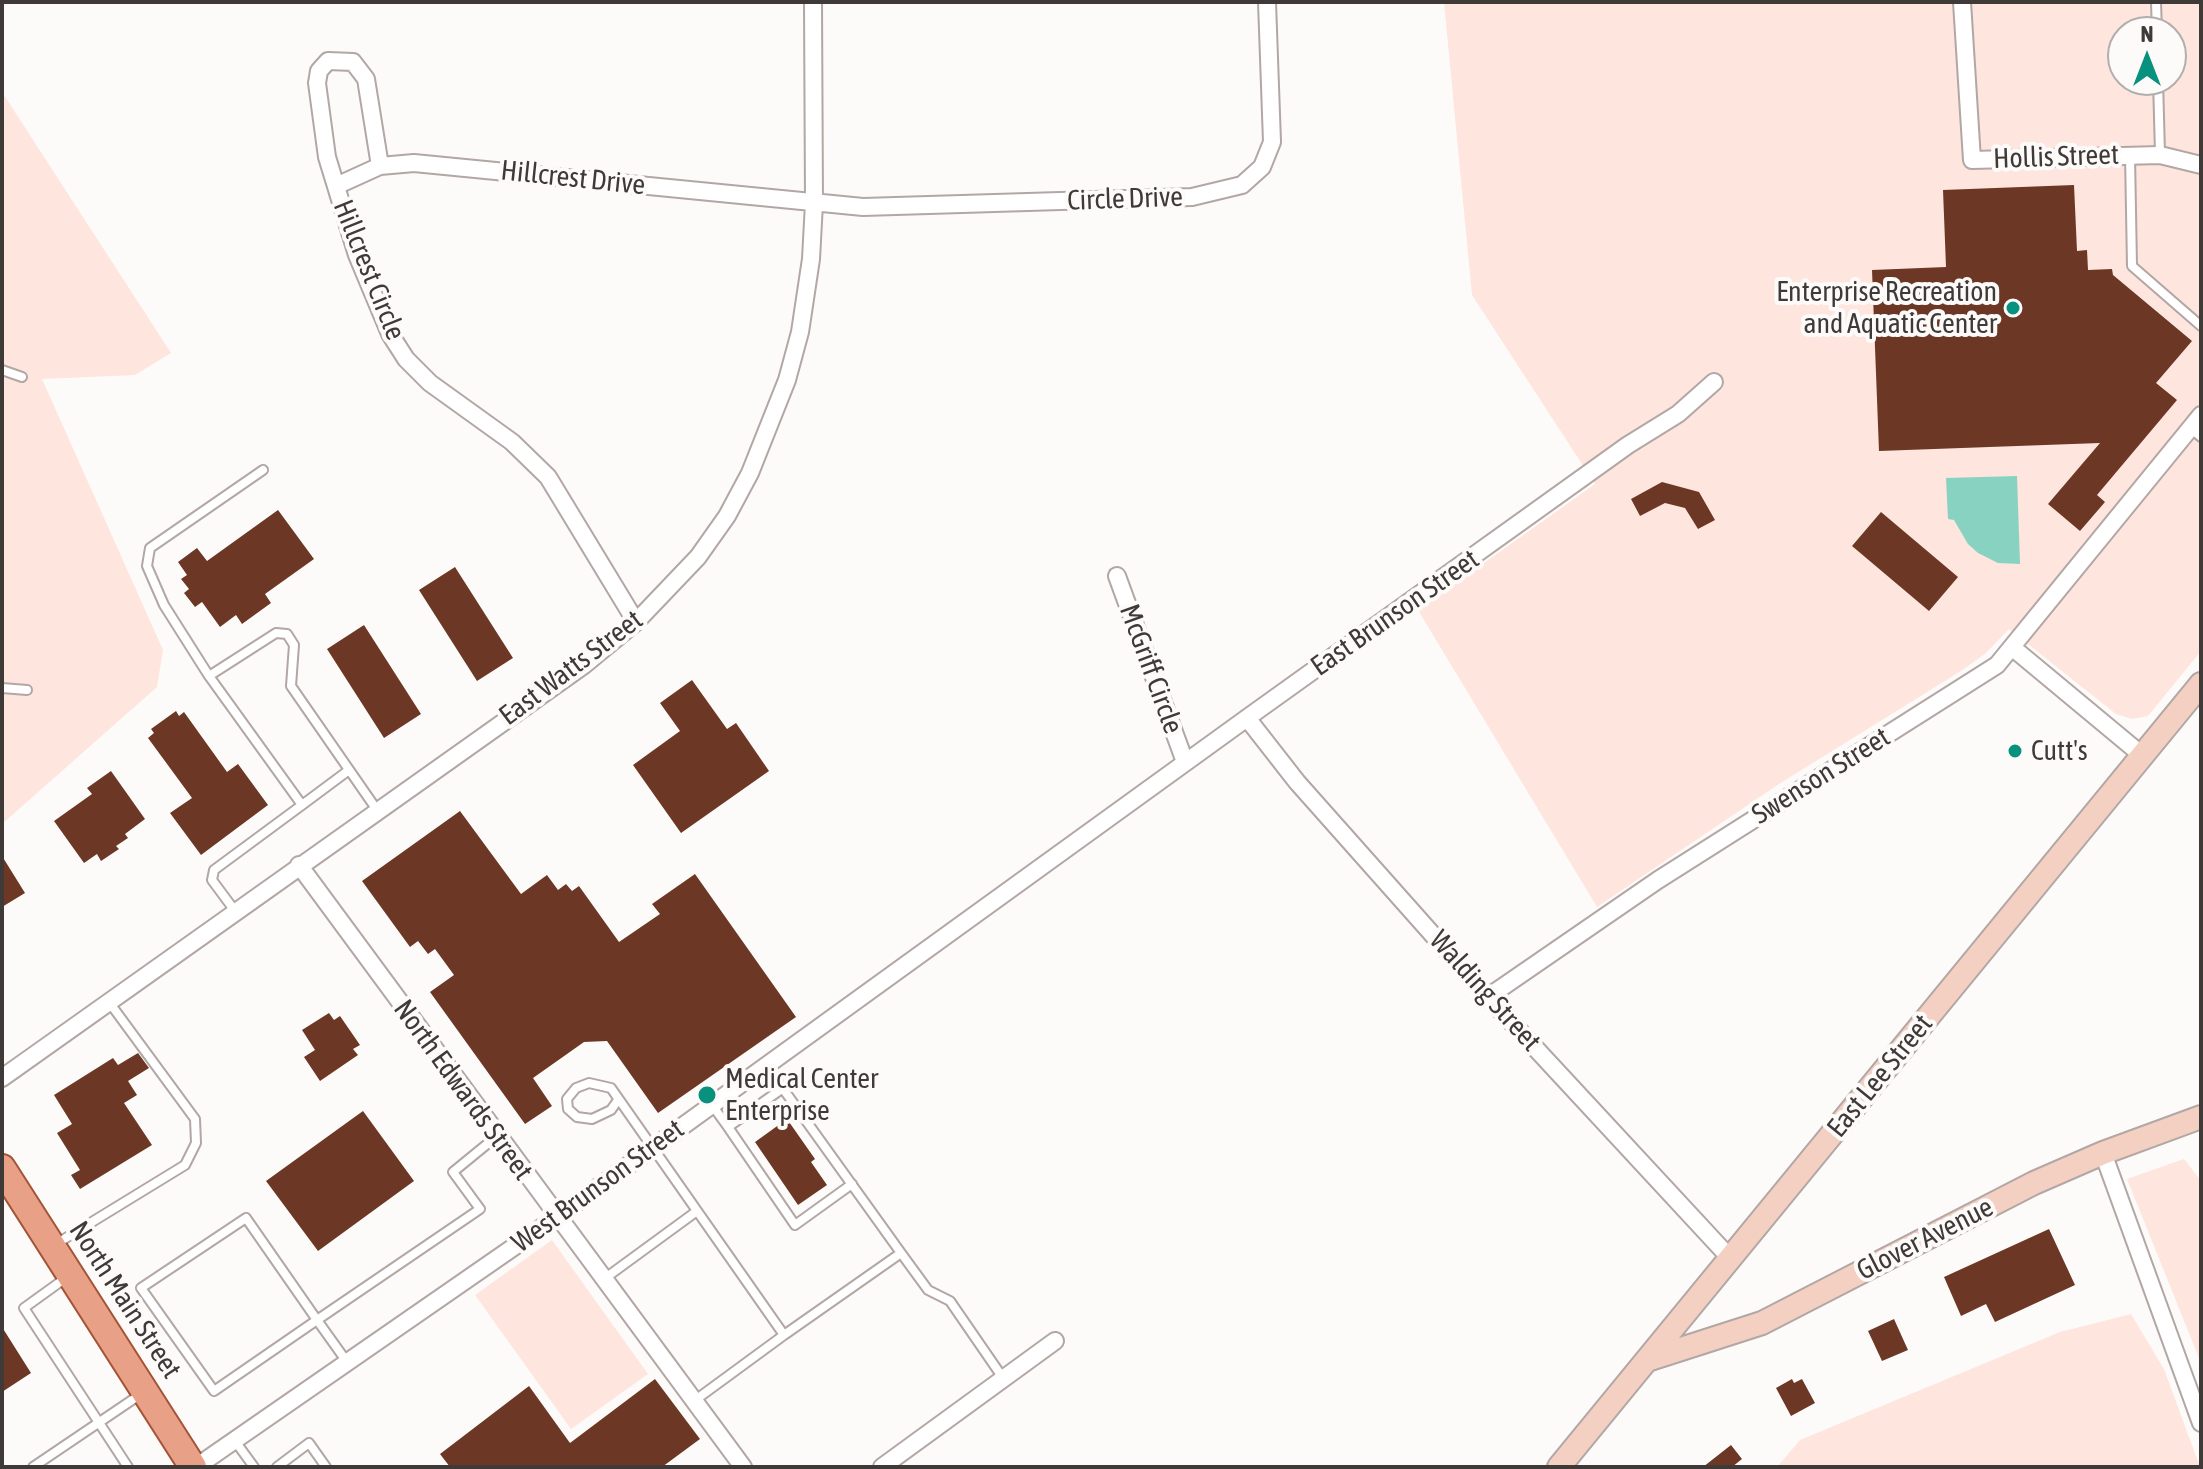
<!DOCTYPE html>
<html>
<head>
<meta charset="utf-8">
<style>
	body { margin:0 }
	#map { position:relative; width:2203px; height:1469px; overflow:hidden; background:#fdfbfa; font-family:"Asap Condensed",sans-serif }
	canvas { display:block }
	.frame { position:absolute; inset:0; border:4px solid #3f3a38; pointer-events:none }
	.north { position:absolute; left:2107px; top:16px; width:80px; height:80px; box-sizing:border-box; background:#fdfbfa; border:2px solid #b1aeac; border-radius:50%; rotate:0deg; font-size:22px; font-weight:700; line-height:32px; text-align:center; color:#3f3a38 }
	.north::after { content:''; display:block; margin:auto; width:28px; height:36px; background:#08917c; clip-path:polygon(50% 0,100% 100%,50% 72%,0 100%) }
</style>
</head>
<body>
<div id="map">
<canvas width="2203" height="1469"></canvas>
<div class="frame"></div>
<div class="north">N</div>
</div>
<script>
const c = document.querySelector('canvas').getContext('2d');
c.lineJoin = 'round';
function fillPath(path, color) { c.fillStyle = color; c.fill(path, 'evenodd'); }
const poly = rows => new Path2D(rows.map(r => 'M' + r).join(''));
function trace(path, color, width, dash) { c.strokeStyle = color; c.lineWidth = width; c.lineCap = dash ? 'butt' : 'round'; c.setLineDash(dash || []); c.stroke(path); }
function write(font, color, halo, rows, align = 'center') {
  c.font = font + ' "Asap Condensed",sans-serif'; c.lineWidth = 8; c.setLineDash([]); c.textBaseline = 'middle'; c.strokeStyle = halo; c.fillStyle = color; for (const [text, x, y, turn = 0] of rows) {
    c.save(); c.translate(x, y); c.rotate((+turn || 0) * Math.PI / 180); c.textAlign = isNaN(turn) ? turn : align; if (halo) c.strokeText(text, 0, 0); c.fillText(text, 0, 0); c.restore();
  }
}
fillPath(poly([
	[1444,2,2201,2,2201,651,2148,716,2132,719,2116,714,2009,629,1986,653,1961,671,1779,784,1597,907,1418,610,1595,484,1472,295],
	[2123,32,2171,32,2171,80,2123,80],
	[2,92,171,353,135,375,42,379,163,650,157,687,2,824],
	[2184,1159,2201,1181,2201,1363,2127,1179],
	[552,1240,648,1374,571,1429,475,1295],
	[2131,1314,2164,1369,2200,1467,1777,1467,1800,1440,2060,1332]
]), '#fee5dd');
fillPath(poly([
	[2017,476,2020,564,1998,563,1978,553,1968,544,1954,520,1948,519,1946,478]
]), '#87d2c0');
fillPath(poly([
	[2074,185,2077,251,2087,250,2088,270,2112,269,2113,275,2192,341,2156,383,2177,400,2097,495,2105,502,2080,531,2048,504,2100,443,1879,451,1872,270,1946,267,1943,190],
	[1662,482,1699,492,1715,520,1698,529,1685,508,1665,503,1640,516,1631,499],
	[278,510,314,559,265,594,271,603,242,624,236,615,220,627,202,602,195,607,184,593,189,589,181,579,187,575,178,562,197,548,207,561],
	[1881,512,1958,577,1929,611,1852,546],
	[455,567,513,658,477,681,419,590],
	[364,625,421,714,384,738,327,649],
	[692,680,727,729,736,723,769,771,681,833,633,765,680,731,660,703],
	[176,711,179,716,184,712,227,772,238,764,268,805,201,855,170,813,192,798,148,738,154,733,151,729],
	[111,771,145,819,125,834,128,838,116,846,119,849,101,861,97,854,84,863,54,821,92,794,87,788],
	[460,811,521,894,547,875,558,890,566,884,572,891,579,886,619,942,660,914,652,904,695,874,796,1017,658,1113,607,1041,584,1042,533,1078,552,1106,525,1124,430,992,454,975,435,949,428,954,418,941,410,947,362,881],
	[2,856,25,893,2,907],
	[329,1013,334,1020,340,1016,360,1045,353,1049,358,1055,320,1081,304,1057,315,1050,302,1030],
	[138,1053,149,1068,128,1081,137,1095,124,1103,152,1145,80,1189,71,1175,80,1170,57,1133,72,1124,54,1095,113,1058,118,1065],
	[363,1111,414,1181,318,1251,266,1181],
	[787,1119,815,1159,811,1162,827,1185,798,1205,755,1142],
	[2049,1229,2075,1285,1995,1322,1986,1304,1961,1316,1944,1277],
	[1894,1319,1908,1350,1882,1361,1868,1331],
	[2,1327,31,1373,2,1392],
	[655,1379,700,1439,662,1467,450,1467,440,1454,529,1386,570,1443],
	[1792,1379,1794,1383,1802,1379,1815,1403,1791,1416,1776,1388],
	[1731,1445,1742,1459,1732,1467,1703,1467]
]), '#6c3825');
const service = poly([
	[2156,2,2157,32],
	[2158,80,2160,154],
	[2130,155,2132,266,2201,326],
	[2,370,22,377],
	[2190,428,2201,437],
	[263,470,150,548,147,566,164,605,209,676,302,805,349,770],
	[209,676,276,633,287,634,294,645,291,686,377,810],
	[2,688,27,690],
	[235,911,212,880,214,870,302,805],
	[766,1065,901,1253],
	[618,1100,611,1110,592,1119,577,1117,568,1109,567,1099,576,1088,589,1083,611,1088,784,1335,694,1401],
	[712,1105,728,1127,783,1088],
	[728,1127,795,1225,852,1184],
	[56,1244,185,1165,196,1143,195,1119,109,1002],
	[67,1277,24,1308,128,1467],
	[604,1279,697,1211],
	[784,1335,901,1253,928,1290,950,1301,1003,1378],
	[347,1362,317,1320,246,1218,141,1288,214,1391,317,1320,480,1209,453,1172,497,1136],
	[235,1441,254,1467],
	[33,1467,141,1394],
	[277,1467,309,1443,326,1467]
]);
const minor = poly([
	[1962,2,1972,160,2160,155,2201,165],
	[380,166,366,79,353,62,328,61,319,71,317,83,327,157,357,255,390,334,406,359,430,383,512,442,548,477,636,622],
	[336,186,380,166,414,163,863,207,1192,197,1242,185,1262,167,1272,142,1267,2],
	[1117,576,1185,762],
	[2013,648,2143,756],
	[1247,718,1297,782,1488,997,1730,1258],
	[299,865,743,1467],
	[1488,997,1658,880,1997,665,2201,415],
	[2,1078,584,665,636,622,698,557,727,516,750,473,787,380,800,332,811,259,814,203,813,2],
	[2103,1153,2201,1423],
	[196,1467,557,1217,1247,718,1628,445,1678,414,1714,382],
	[882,1467,1055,1341]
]);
const secondary = poly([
	[1650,1359,1762,1323,2034,1183,2103,1153,2201,1117],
	[1559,1467,2201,684]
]);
const primary = poly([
	[2,1168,193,1467]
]);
trace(service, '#b2a7a4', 12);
trace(minor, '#b2a7a4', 20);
trace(secondary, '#b2a7a4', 26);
trace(primary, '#a35437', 30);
trace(service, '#fff', 8);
trace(minor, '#fff', 16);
trace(secondary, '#f4d0c3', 22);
trace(primary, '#e8a187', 26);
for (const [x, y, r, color] of [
	[2013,308,8,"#08917c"],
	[2015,751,8,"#08917c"],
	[707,1095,10,"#08917c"]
]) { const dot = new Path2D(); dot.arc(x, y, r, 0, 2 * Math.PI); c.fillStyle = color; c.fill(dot); trace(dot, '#fdfbfa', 3); }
write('28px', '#3f3a38', '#fdfbfa', [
	["Hollis Street",2056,157,-2],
	["Hillcrest Drive",573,178,6],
	["Circle Drive",1125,199,-2],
	["Hillcrest Circle",369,270,68],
	["East Brunson Street",1395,613,-35],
	["East Watts Street",571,668,-37],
	["McGriff Circle",1151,669,70],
	["Swenson Street",1821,776,-32],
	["Walding Street",1485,991,48],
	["East Lee Street",1880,1076,-51],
	["North Edwards Street",463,1090,54],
	["West Brunson Street",598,1186,-36],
	["Glover Avenue",1925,1239,-27],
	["North Main Street",125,1300,57]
]);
write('28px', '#3f3a38', '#fdfbfa', [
	["Enterprise Recreation",1997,292,"right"],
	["and Aquatic Center",1997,324,"right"],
	["Cutt's",2031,751],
	["Medical Center",725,1079],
	["Enterprise",725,1111]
], 'left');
</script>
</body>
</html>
